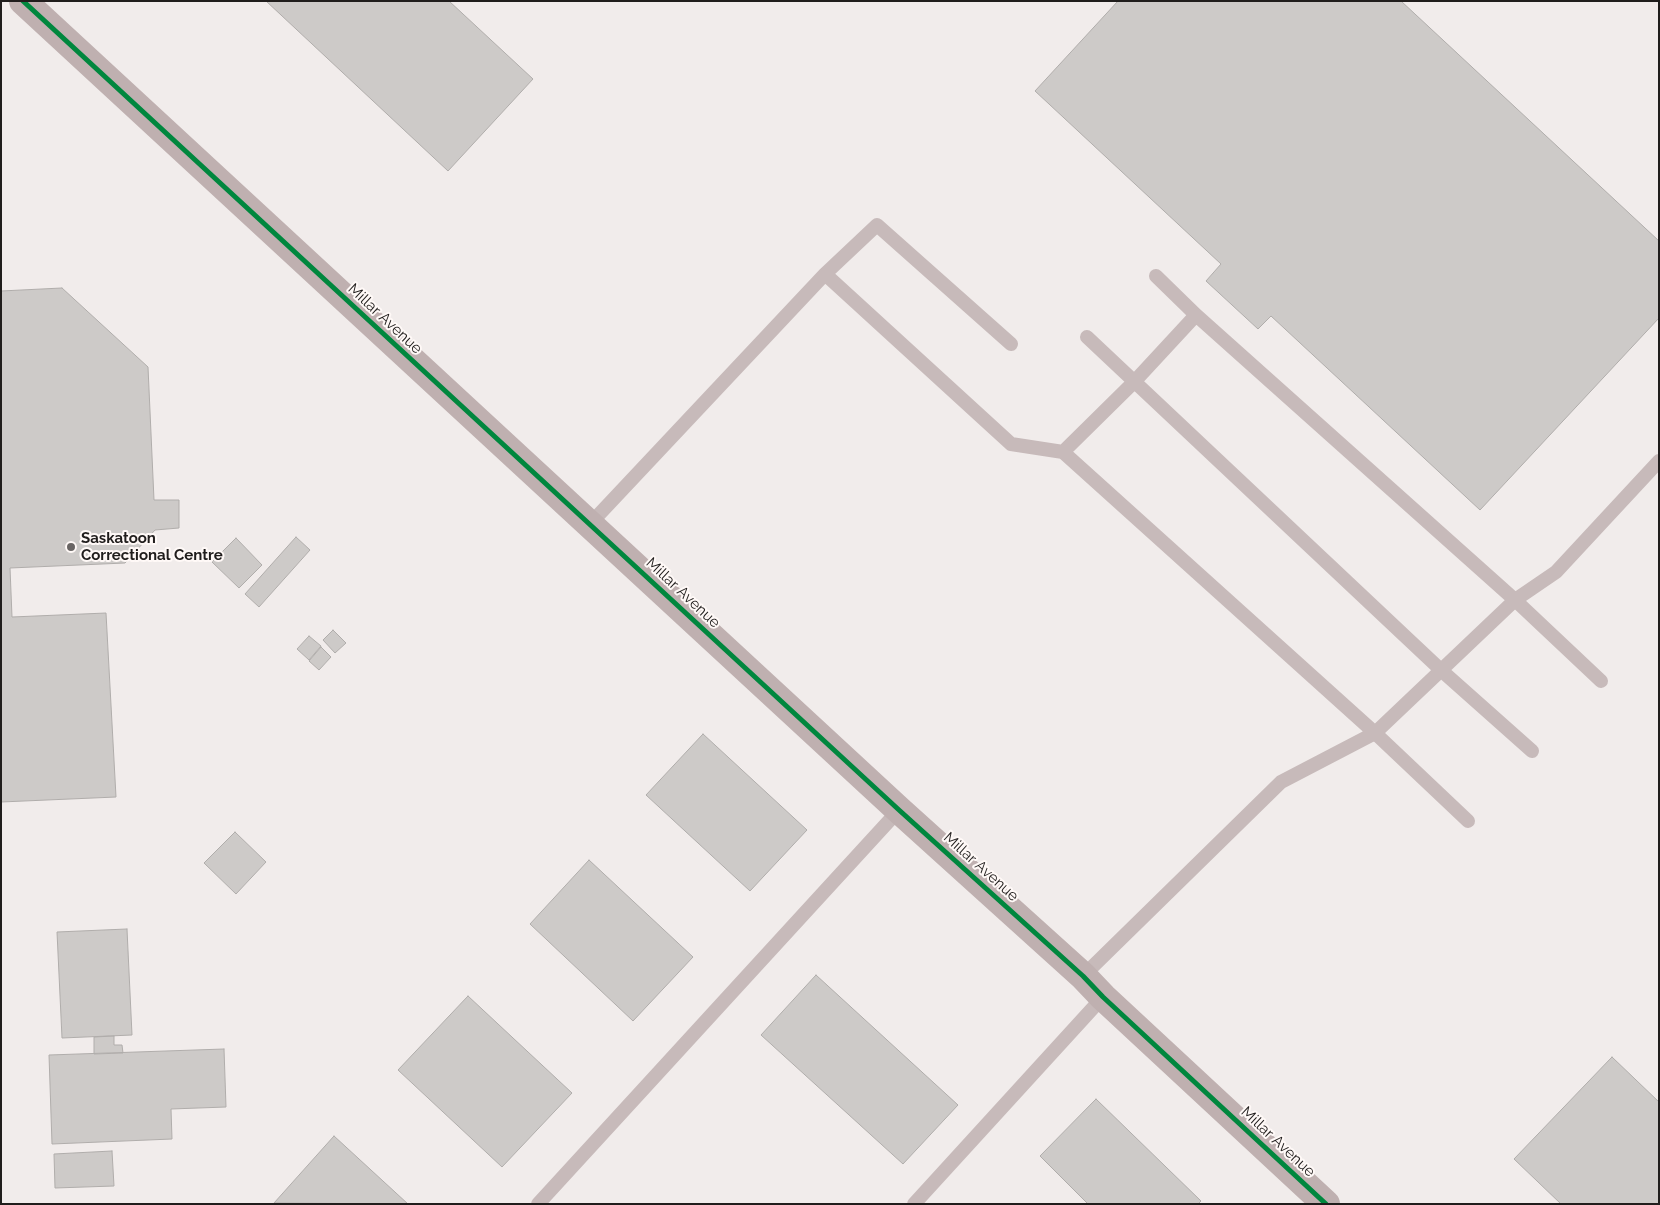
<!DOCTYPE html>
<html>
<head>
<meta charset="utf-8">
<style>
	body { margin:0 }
	#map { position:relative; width:1660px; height:1205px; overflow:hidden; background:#f1eceb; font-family:Raleway,sans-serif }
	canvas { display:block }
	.frame { position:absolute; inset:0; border:2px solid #201d1c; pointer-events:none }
</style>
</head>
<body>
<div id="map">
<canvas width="1660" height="1205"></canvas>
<div class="frame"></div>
</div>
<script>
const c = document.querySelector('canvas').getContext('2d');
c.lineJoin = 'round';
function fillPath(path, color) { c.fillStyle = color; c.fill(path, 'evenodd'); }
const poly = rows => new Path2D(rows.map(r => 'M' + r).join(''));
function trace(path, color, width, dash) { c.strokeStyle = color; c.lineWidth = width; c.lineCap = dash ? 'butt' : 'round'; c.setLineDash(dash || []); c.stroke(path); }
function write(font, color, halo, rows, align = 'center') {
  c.font = font + ' Raleway,sans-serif'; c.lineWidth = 4; c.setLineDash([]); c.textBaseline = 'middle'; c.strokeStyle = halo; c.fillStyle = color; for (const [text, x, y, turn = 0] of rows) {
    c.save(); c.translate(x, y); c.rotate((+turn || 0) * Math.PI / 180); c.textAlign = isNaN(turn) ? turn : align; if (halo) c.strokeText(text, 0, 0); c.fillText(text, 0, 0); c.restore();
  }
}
const building = poly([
	[266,1,449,1,533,79,448,171,266,1],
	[1118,1,1401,1,1659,241,1659,318,1480,510,1271,316,1258,329,1206,281,1221,264,1035,91,1118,1],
	[62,288,148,367,154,500,179,500,179,528,155,530,125,563,10,568,12,617,106,613,116,797,1,802,1,291,62,288],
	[296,537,310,550,259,607,245,594,296,537],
	[236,538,262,565,239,588,212,562,236,538],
	[333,630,346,643,335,653,323,640,333,630],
	[309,636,321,646,309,660,297,649,309,636],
	[321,647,331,657,319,670,309,661,321,647],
	[703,734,807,830,750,891,646,795,703,734],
	[235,832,266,862,236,894,204,863,235,832],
	[589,860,693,957,633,1021,530,924,589,860],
	[127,929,132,1035,62,1038,57,932,127,929],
	[816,975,958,1105,903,1164,761,1035,816,975],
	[468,996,572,1093,502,1167,398,1070,468,996],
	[114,1036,114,1045,122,1045,123,1053,94,1054,94,1037,114,1036],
	[224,1049,226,1107,171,1109,172,1139,52,1144,49,1055,224,1049],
	[1612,1057,1659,1102,1659,1204,1561,1204,1514,1159,1612,1057],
	[1096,1099,1201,1201,1198,1204,1088,1204,1040,1156,1096,1099],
	[334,1136,408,1204,274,1203,334,1136],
	[112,1151,114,1186,55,1188,54,1154,112,1151]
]);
fillPath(building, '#cdcac8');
trace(building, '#b0adab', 1);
trace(poly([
	[825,274,877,225,1011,344],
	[1156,276,1196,315],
	[1087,337,1442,671,1532,751],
	[1063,452,1375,733,1468,821],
	[590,524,825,274,1011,444,1063,452,1134,382,1196,315,1515,600,1375,733,1281,782,1083,976],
	[1601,681,1515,600,1556,572,1659,461],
	[538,1204,899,810],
	[914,1204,1103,997]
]), '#c7baba', 14);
trace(poly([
	[23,1,899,810,1083,976,1103,997,1326,1204]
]), '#bfb0b0', 28);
trace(poly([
	[23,1,899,810,1083,976,1103,997,1326,1204]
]), '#00873e', 5);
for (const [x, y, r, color] of [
	[71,547,5,"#696564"]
]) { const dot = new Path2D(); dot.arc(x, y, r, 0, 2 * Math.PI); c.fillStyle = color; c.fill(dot); trace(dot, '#fff9f7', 2); }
write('15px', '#201d1c', '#fff9f7', [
	["Millar Avenue",385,319,43],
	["Millar Avenue",683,593,43],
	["Millar Avenue",981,867,42],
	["Millar Avenue",1278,1142,43]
]);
write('bold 15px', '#201d1c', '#fff9f7', [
	["Saskatoon",81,538],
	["Correctional Centre",81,555]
], 'left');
</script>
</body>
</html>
